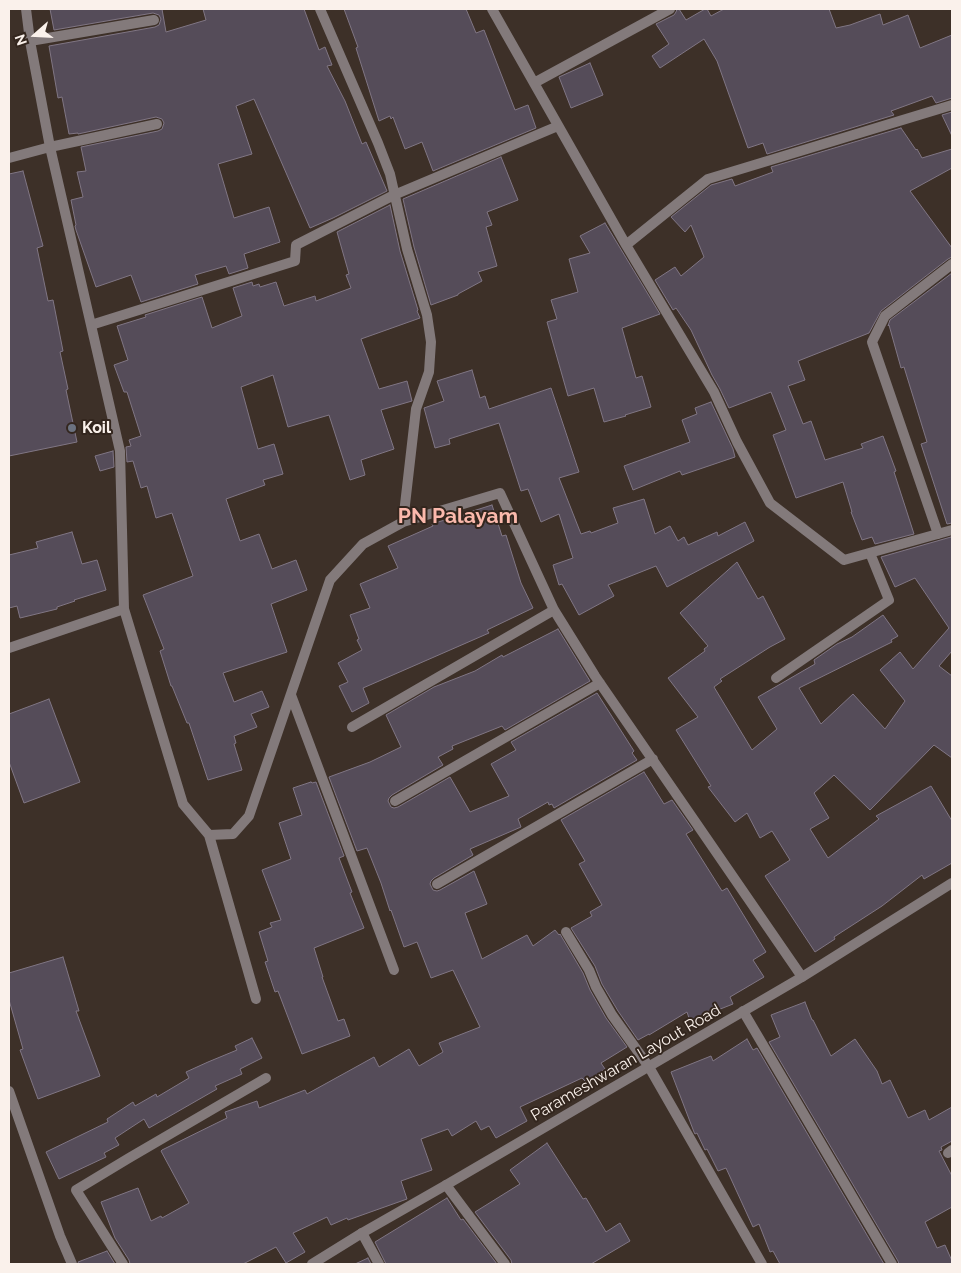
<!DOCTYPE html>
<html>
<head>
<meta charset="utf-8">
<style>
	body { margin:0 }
	#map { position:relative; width:961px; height:1273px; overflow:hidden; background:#3d3028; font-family:Raleway,sans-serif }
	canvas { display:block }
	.frame { position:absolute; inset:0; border:10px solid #faf1eb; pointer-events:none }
	.north { position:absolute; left:10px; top:10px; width:50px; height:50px; -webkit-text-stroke:4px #33261e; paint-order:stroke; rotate:251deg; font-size:14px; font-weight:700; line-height:20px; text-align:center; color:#faf1eb }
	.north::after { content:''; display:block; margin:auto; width:18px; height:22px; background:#faf1eb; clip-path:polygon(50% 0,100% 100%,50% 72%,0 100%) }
</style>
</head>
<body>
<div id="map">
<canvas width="961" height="1273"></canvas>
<div class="frame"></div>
<div class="north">N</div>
</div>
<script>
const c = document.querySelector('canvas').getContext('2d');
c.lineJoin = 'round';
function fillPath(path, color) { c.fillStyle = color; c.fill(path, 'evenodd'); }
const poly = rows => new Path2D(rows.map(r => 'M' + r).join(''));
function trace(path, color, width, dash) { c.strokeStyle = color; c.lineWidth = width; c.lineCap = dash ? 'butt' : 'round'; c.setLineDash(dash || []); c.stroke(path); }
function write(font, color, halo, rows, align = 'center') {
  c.font = font + ' Raleway,sans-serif'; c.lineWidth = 4; c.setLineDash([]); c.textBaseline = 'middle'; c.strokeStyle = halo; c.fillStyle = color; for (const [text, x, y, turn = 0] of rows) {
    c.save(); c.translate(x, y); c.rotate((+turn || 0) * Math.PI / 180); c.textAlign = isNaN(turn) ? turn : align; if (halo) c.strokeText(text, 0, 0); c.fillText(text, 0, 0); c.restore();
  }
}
const building = poly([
	[50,9,162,9,166,32,206,20,203,9,304,9,319,50,325,47,332,65,327,66,345,101,362,144,366,142,387,191,333,218,310,228,254,99,236,106,252,154,218,164,234,218,269,207,280,242,244,254,248,268,229,274,226,266,195,275,198,284,141,302,131,275,96,287,76,230,75,226,76,225,71,200,83,197,77,172,86,171,81,147,158,131,162,129,164,123,162,119,156,117,78,134,78,133,69,134,62,97,58,98,49,46,155,27,159,25,161,19,159,15,153,13,54,30,50,9],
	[344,9,466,9,476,33,484,30,515,110,528,105,536,128,433,171,422,142,405,149,393,117,391,119,390,116,379,121,356,48,358,47,344,9],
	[677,9,679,9,686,20,705,9,707,9,711,16,724,9,829,9,836,28,850,25,880,14,883,25,908,15,920,48,952,35,952,98,936,103,932,96,891,111,894,115,767,154,763,143,748,148,717,61,704,39,660,68,652,56,669,44,656,24,674,15,676,12,677,9],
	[590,63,603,95,571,108,559,77,590,63],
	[952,112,952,136,942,115,952,112],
	[901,128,916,150,917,149,922,158,952,149,952,168,910,191,952,248,952,257,948,259,881,311,869,333,798,361,805,380,788,386,803,424,811,421,825,460,863,448,861,444,883,436,896,471,894,472,914,534,875,544,872,537,862,540,851,512,852,512,843,482,796,498,773,435,786,430,771,392,729,408,720,389,712,375,691,330,676,308,673,310,655,280,675,267,681,276,704,257,691,225,685,232,671,217,711,185,732,179,735,186,773,172,771,167,901,128],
	[501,157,518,200,487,212,492,225,486,227,497,266,478,272,482,281,458,294,458,295,431,305,414,247,403,199,501,157],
	[23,171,43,246,37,248,48,301,53,300,63,351,60,352,68,389,66,390,77,442,9,456,9,174,23,171],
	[390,205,400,251,418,310,417,311,420,318,361,339,379,389,407,381,412,401,381,410,394,449,361,460,365,475,350,480,329,415,288,427,273,375,241,387,258,449,274,444,283,474,263,480,265,485,226,499,240,541,259,534,272,569,296,560,307,590,271,604,287,652,223,673,234,702,262,691,269,707,251,714,257,727,234,736,236,743,234,744,242,770,208,780,189,723,187,723,172,686,171,686,160,651,164,649,143,595,193,576,172,513,156,518,147,486,141,488,133,461,127,462,126,447,131,446,129,440,141,436,127,392,124,392,114,365,128,360,117,326,146,317,145,315,202,297,212,328,242,316,233,288,252,282,253,286,259,284,260,287,276,282,284,306,315,296,316,301,351,288,346,275,349,274,337,232,390,205],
	[605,223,660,314,622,328,636,378,642,376,651,407,625,415,626,416,604,422,594,388,568,396,547,322,557,319,551,300,578,292,569,259,590,253,580,236,605,223],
	[952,273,952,523,947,524,921,444,927,442,904,367,901,368,889,325,888,326,890,320,952,273],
	[472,370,480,398,485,396,489,409,551,388,579,472,559,478,581,534,590,531,591,533,618,523,613,508,644,499,655,534,670,526,678,541,684,537,688,545,717,532,718,536,745,522,754,541,667,587,656,566,608,585,614,596,579,615,562,584,559,585,553,565,573,558,559,514,541,522,528,489,521,491,499,423,449,439,450,444,435,448,424,408,444,401,437,381,472,370],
	[711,402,733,449,735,457,682,475,680,471,633,490,624,466,690,442,682,420,697,414,695,408,711,402],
	[113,451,114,467,100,471,95,456,113,451],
	[492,505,502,536,506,535,521,583,533,608,487,630,489,633,363,688,369,703,352,712,339,686,348,682,338,663,362,650,357,640,359,639,350,615,370,608,360,584,398,568,388,546,433,526,432,524,492,505],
	[72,532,82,564,97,560,106,590,74,600,75,601,57,607,57,609,20,618,17,606,9,608,9,555,38,548,36,542,72,532],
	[951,537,952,540,952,651,939,666,952,676,952,758,934,745,870,810,834,775,814,793,829,818,810,829,828,858,879,819,876,816,931,786,952,821,952,863,924,879,922,875,882,906,834,937,835,939,815,952,765,876,790,860,772,831,760,838,747,813,735,822,708,787,711,786,676,730,698,717,668,678,705,651,704,649,708,646,680,613,737,562,758,599,763,596,785,639,770,647,720,679,722,681,714,687,752,750,777,729,758,697,815,664,814,660,837,644,852,637,883,615,898,636,891,640,892,642,799,688,821,724,853,694,885,729,905,701,880,670,900,652,913,669,949,628,915,578,895,587,881,557,951,537],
	[558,629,590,681,505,730,502,726,452,746,453,749,438,757,443,765,392,795,389,798,388,801,391,807,394,808,398,807,450,777,470,812,509,796,491,764,516,750,511,742,597,693,634,751,632,753,637,760,554,808,552,804,549,805,548,802,518,819,521,827,470,849,473,855,434,878,431,881,430,884,433,890,437,891,440,890,474,871,487,904,465,913,482,959,527,935,533,946,555,930,559,935,560,934,583,973,590,990,606,1018,627,1047,601,1063,605,1069,586,1082,582,1078,520,1107,527,1121,496,1138,489,1126,481,1130,476,1121,452,1136,448,1129,421,1139,432,1170,401,1181,407,1199,348,1220,347,1218,331,1225,327,1217,293,1233,305,1252,286,1263,276,1247,243,1264,130,1264,129,1260,115,1238,101,1202,138,1188,151,1221,161,1216,162,1218,189,1203,161,1151,162,1150,227,1118,225,1112,257,1101,259,1108,305,1090,307,1094,374,1057,379,1067,409,1049,419,1066,443,1052,439,1043,480,1027,453,970,431,978,417,942,404,947,391,910,390,911,381,883,367,848,357,851,329,777,370,762,401,747,386,715,434,687,475,671,502,655,503,657,558,629],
	[49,699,80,782,24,803,9,762,9,714,49,699],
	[644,772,664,804,672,800,693,830,686,834,722,891,727,888,766,952,753,960,764,977,730,997,733,1004,690,1021,687,1012,649,1035,649,1034,638,1040,618,1011,602,984,595,966,571,928,592,916,590,912,602,905,579,864,585,861,561,820,644,772],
	[311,782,312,783,316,782,344,856,339,858,352,892,350,893,364,928,314,948,323,977,322,977,338,1021,344,1019,350,1036,302,1054,278,991,275,992,265,962,268,961,259,932,272,927,270,923,281,920,262,870,291,859,279,823,302,815,293,788,311,782],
	[63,957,79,1011,76,1011,100,1076,38,1099,20,1050,23,1049,9,1000,9,973,63,957],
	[805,1002,812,1020,813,1020,831,1056,855,1039,877,1071,882,1084,890,1080,908,1118,925,1110,929,1120,952,1107,952,1141,941,1147,942,1150,939,1151,952,1176,952,1207,925,1222,937,1248,945,1245,952,1261,952,1264,899,1264,898,1261,769,1042,780,1037,771,1015,805,1002],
	[252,1038,262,1058,240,1069,242,1074,215,1086,217,1089,149,1128,144,1119,115,1138,119,1145,104,1153,106,1157,59,1179,46,1152,108,1122,107,1119,133,1102,135,1106,156,1094,157,1097,189,1078,186,1072,208,1062,237,1050,235,1046,252,1038],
	[747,1039,753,1050,757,1048,884,1264,780,1264,773,1251,770,1252,759,1224,753,1227,726,1168,718,1171,707,1149,705,1150,697,1133,695,1134,694,1132,671,1072,711,1056,713,1061,747,1039],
	[547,1143,583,1199,586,1198,606,1232,620,1223,630,1241,591,1264,512,1264,511,1260,475,1212,520,1184,510,1170,547,1143],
	[447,1198,461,1220,463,1219,497,1264,386,1264,375,1242,447,1198],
	[107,1251,115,1264,79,1264,78,1262,107,1251],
	[368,1258,371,1264,355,1264,368,1258]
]);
fillPath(building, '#554c59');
trace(building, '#807684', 1);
trace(poly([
	[9,1091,60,1236,72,1264]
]), '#837a7b', 10);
trace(poly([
	[26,9,30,41,50,147,120,451,124,609,183,804,209,835,233,834,249,816,330,580,363,544,403,522,500,493,554,610,595,676,802,977],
	[320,9,378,143,390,174,407,249,427,315,431,342,429,372,416,409,403,522],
	[492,9,626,245,714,392,737,442,770,503,844,560,952,530],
	[30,41,154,20],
	[534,83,670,9],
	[9,158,50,147,157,124],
	[626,245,708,179,952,105],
	[91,325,295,261,296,245,394,195,558,126],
	[938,534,872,342,885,316,952,264],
	[9,648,124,609],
	[776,678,889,600,870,553],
	[291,695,394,970],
	[352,727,554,610],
	[395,801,600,683],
	[209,835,256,999],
	[437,884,653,759],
	[566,932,589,970,596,987,612,1015,649,1067,762,1264],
	[743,1011,892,1264],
	[948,1153,952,1150],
	[446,1185,505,1264],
	[362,1233,379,1264],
	[123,1264,76,1190,129,1158,266,1078]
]), '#837a7b', 10);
trace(poly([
	[312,1264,362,1233,446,1185,802,977,952,883]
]), '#837a7b', 10);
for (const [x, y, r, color] of [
	[72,428,5,"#6b7280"]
]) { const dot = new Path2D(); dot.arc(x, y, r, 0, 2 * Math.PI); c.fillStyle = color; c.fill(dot); trace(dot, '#33261e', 2); }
write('bold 16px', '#faf1eb', '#33261e', [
	["Koil",82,428]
], 'left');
write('16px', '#faf1eb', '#33261e', [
	["Parameshwaran Layout Road",626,1063,-30]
]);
write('bold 21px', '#fbb9ac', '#33261e', [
	["PN Palayam",458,517]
]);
</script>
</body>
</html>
